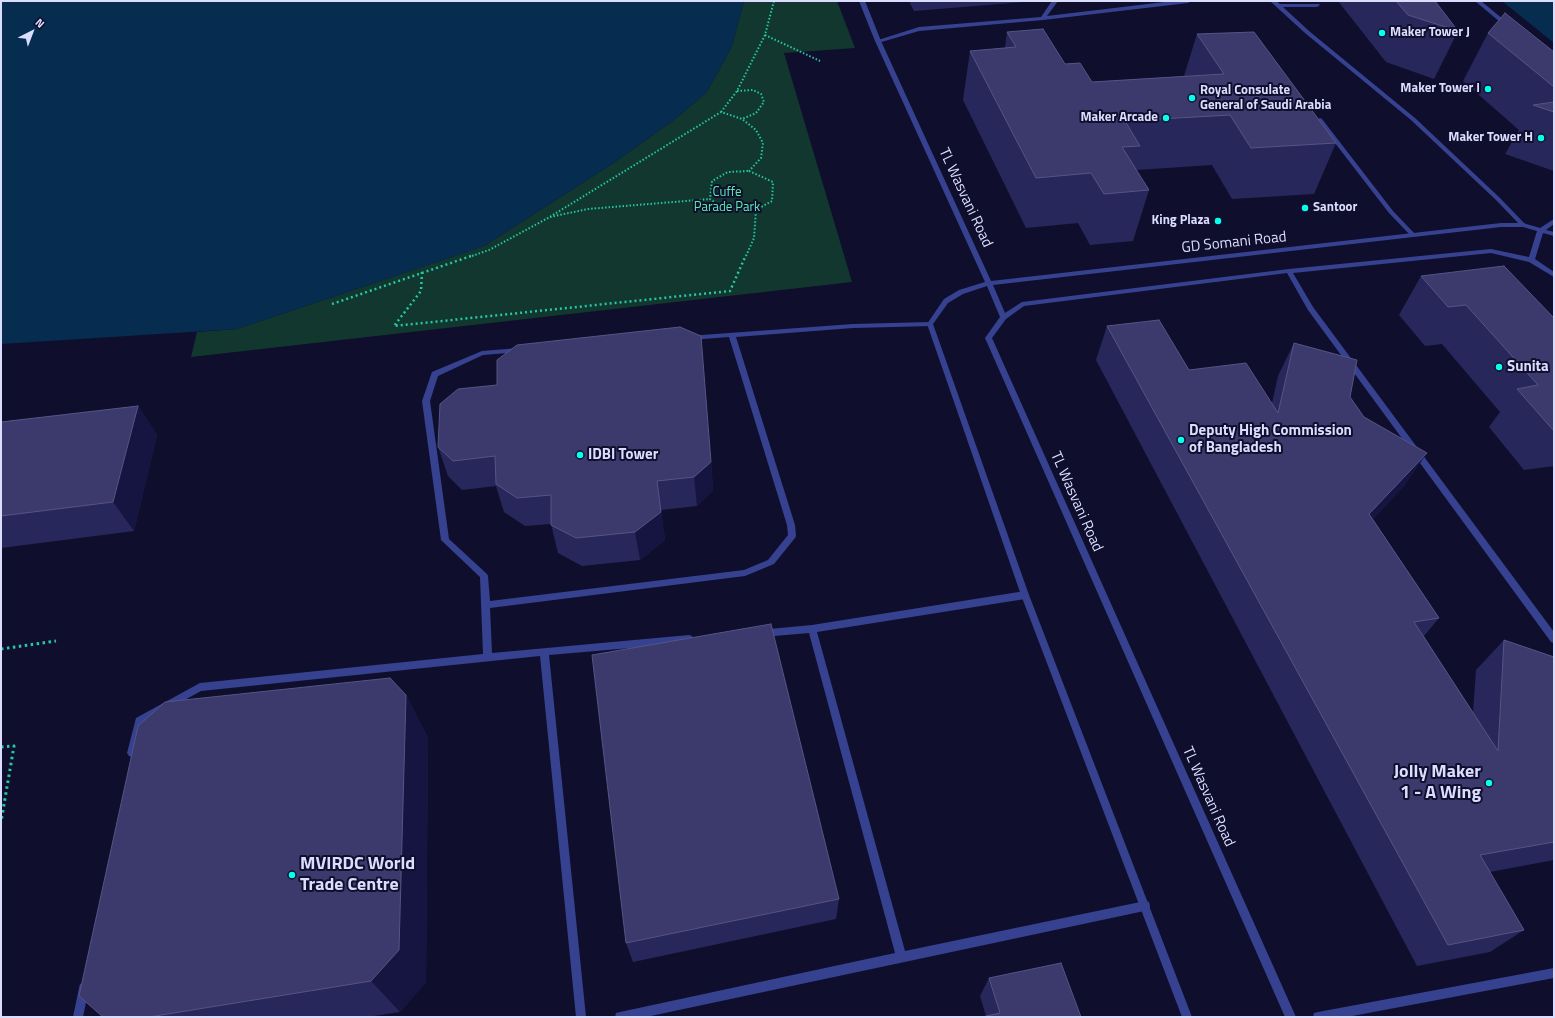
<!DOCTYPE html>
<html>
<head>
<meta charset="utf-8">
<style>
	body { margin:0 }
	#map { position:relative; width:1555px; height:1018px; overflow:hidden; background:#0f0f2d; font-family:"Titillium Web",sans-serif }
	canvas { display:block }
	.frame { position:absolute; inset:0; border:2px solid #dbddff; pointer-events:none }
	.north { position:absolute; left:12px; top:12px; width:40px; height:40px; -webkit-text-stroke:3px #0f0f2d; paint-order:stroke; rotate:42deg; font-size:11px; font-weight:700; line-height:16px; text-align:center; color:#dbddff }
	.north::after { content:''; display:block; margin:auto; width:14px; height:18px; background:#dbddff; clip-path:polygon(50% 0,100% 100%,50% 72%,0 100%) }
</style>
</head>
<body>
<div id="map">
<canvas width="1555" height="1018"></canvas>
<div class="frame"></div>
<div class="north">N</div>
</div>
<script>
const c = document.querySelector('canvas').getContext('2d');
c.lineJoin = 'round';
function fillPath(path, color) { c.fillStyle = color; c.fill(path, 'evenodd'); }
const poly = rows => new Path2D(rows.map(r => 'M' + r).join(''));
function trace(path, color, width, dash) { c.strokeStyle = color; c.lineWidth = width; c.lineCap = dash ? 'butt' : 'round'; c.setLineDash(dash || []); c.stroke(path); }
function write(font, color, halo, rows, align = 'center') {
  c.font = font + ' "Titillium Web",sans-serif'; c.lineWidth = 4; c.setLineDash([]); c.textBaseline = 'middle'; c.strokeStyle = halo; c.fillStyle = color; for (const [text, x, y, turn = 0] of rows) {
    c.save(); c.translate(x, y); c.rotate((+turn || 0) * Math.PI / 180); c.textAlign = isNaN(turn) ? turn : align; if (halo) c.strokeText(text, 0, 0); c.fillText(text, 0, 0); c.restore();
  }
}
fillPath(poly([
	[744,1,837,1,855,48,784,53,852,282,191,357,197,332,237,329,484,246,612,164,674,120,707,92,732,46]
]), '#11372f');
fillPath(poly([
	[1,1,744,1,732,46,707,92,674,120,612,164,484,246,237,329,1,344],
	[1502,1,1554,1,1554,43]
]), '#062d4f');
trace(poly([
	[765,35,820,61],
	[737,91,753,90,761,94,764,102,756,113,742,119],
	[721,112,737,91,765,35,774,1],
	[749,171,773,182,772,201,756,210,724,209,710,199,712,181,728,172,749,171],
	[550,217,588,209,710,199],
	[472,256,489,250,548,218,721,112,742,119,756,130,763,143,761,158,749,171],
	[746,256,754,238,756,210]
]), '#25c8a2', 2, [1.5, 2]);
trace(poly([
	[422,272,421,291,394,326,730,291,746,255],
	[332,304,474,255]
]), '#25c8a2', 2.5, [2, 3]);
trace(poly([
	[1,649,56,641],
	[1,747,14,746,1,822]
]), '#25c8a2', 3, [2.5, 3.5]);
fillPath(poly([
	[1052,1,1058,1,1047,16,1173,1,1191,1,1188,3,1043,20,919,31,878,43,875,41,919,27,1041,17,1052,1],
	[1270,1,1276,1,1280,4,1319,4,1320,5,1317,7,1283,7,1309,31,1415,118,1500,198,1525,224,1525,226,1521,226,1496,200,1411,120,1305,33,1270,1],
	[1320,118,1322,119,1393,211,1415,234,1415,236,1411,236,1389,213,1318,121,1317,120,1320,118],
	[930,322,933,324,932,326,853,328,736,337,795,525,796,536,795,538,774,564,745,576,490,608,492,653,689,635,692,636,693,639,692,642,689,643,549,655,586,1017,576,1017,540,656,201,691,143,723,137,753,135,756,132,757,129,756,127,753,136,718,200,683,483,654,480,577,441,540,422,401,432,372,482,351,519,348,523,350,519,352,483,355,438,376,430,401,449,539,487,574,488,576,490,601,744,570,768,560,788,535,787,525,729,337,690,340,688,340,687,338,688,336,853,324,930,322],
	[1025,591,1028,593,1029,595,1028,597,1025,599,817,632,905,951,1145,901,1149,902,1150,906,1149,910,646,1017,615,1017,616,1013,620,1012,895,953,809,633,762,637,759,636,758,633,759,630,812,625,1025,591],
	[84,983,88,984,89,988,83,1017,73,1017,79,988,80,984,84,983]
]), '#364290');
fillPath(poly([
	[859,1,865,1,881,41,991,281,1501,223,1523,223,1540,228,1554,219,1554,224,1546,230,1554,232,1554,236,1543,233,1535,259,1554,272,1554,277,1529,262,1491,253,1293,273,1313,307,1554,632,1554,643,1551,642,1308,310,1287,273,1024,306,1006,319,992,338,1296,1017,1285,1017,985,338,1000,317,987,286,963,294,948,303,933,324,1029,595,1192,1017,1182,1017,1021,595,927,324,944,299,959,290,985,282,875,41,859,1],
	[1501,227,1523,227,1537,231,1529,257,1491,249,1289,269,1022,302,1005,313,993,285,1501,227],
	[1475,1,1481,1,1510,25,1510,27,1506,27,1475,1],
	[1554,968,1554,978,1347,1017,1313,1017,1314,1013,1318,1012,1554,968]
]), '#364290');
fillPath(poly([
	[909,1,1025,1,1024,2,914,11],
	[1338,1,1435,1,1458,31,1434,79,1386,62],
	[1007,32,1065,64,1092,82,1184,76,1197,34,1336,143,1314,194,1232,199,1212,165,1136,170,1149,190,1133,241,1090,245,1078,223,1026,228,963,100,970,51,1005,48],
	[1488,33,1554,52,1554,171,1505,154,1519,130,1463,81],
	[1421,276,1554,318,1554,466,1524,470,1489,427,1500,412,1442,344,1425,346,1399,315],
	[1107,326,1189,370,1272,403,1278,376,1294,343,1350,397,1405,485,1373,519,1439,618,1424,636,1473,712,1476,670,1504,640,1554,657,1554,860,1490,872,1524,930,1490,952,1417,966,1096,360],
	[138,406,157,435,134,531,1,548,1,422],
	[438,447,711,462,713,490,697,506,661,510,665,540,640,560,582,566,558,553,551,524,525,526,504,512,496,486,462,490,448,476],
	[406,695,428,738,426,982,400,1012,367,1017,103,1017],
	[839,899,836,919,633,962,626,943],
	[989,978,1081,1017,986,1016,980,996]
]), '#28275b');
fillPath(poly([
	[138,406,157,435,134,531,113,502],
	[1427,453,1405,485,1348,545,1369,514],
	[711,462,713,490,697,506,694,477],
	[657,481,665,540,640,560,635,532],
	[406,695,428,738,426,982,400,1012,371,981]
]), '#161541');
const building = poly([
	[1396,1,1435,1,1458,31,1408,15,1396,1],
	[1505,13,1554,52,1554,87,1488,33,1505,13],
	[1043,29,1065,64,1080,63,1092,82,1224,74,1197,34,1254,32,1336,143,1251,148,1230,115,1125,121,1140,146,1122,147,1149,190,1104,194,1091,173,1036,178,970,51,1016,47,1007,32,1043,29],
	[1554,102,1554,112,1533,105,1554,102],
	[1504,266,1554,318,1554,431,1517,389,1538,385,1466,305,1448,307,1421,276,1504,266],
	[1159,320,1189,370,1246,363,1278,413,1294,343,1357,360,1350,397,1364,417,1427,453,1369,514,1439,618,1414,622,1498,751,1504,640,1554,657,1554,842,1480,855,1524,930,1448,945,1107,326,1159,320],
	[680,327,701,336,711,462,694,477,657,481,661,512,635,532,576,538,551,525,551,495,517,498,496,484,495,456,453,461,438,447,440,404,458,389,497,385,497,360,517,345,680,327],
	[138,406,113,502,1,516,1,422,138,406],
	[771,624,839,899,626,943,592,655,771,624],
	[390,678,406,695,399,950,371,981,149,1017,103,1017,79,996,138,726,165,702,390,678],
	[1061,963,1081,1017,982,1017,1000,1013,989,978,1061,963]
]);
fillPath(building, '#3c3a6d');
trace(building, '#555484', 1);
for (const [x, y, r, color] of [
	[1382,33,4,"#07ffed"],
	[1488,89,4,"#07ffed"],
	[1192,98,4,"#07ffed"],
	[1166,118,4,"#07ffed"],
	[1541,138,4,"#07ffed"],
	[1305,208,4,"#07ffed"],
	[1218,221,4,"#07ffed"],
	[1499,367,4,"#07ffed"],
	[1181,440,4,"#07ffed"],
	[580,455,4,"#07ffed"],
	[1489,783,4,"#07ffed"],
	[292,875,4,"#07ffed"]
]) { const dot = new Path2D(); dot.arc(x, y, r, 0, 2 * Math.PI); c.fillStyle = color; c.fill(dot); trace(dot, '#0f0f2d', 1.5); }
write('bold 13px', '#dbddff', '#0f0f2d', [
	["Maker Tower J",1390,33,"left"],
	["Maker Tower I",1480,89],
	["Royal Consulate",1200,91,"left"],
	["General of Saudi Arabia",1200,106,"left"],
	["Maker Arcade",1158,118],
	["Maker Tower H",1533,138],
	["Santoor",1313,208,"left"],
	["King Plaza",1210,221]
], 'right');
write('13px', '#5bebae', '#0f0f2d', [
	["Cuffe",727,193],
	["Parade Park",727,208]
]);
write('15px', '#dbddff', '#0f0f2d', [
	["TL Wasvani Road",965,198,65],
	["GD Somani Road",1234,243,-6],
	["TL Wasvani Road",1076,502,66],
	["TL Wasvani Road",1208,797,66]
]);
write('bold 15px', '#dbddff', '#0f0f2d', [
	["Sunita",1507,367],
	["Deputy High Commission",1189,431],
	["of Bangladesh",1189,448],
	["IDBI Tower",588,455]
], 'left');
write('bold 18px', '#dbddff', '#0f0f2d', [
	["Jolly Maker",1481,773],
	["1 - A Wing",1481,794],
	["MVIRDC World",300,865,"left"],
	["Trade Centre",300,886,"left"]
], 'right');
</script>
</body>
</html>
